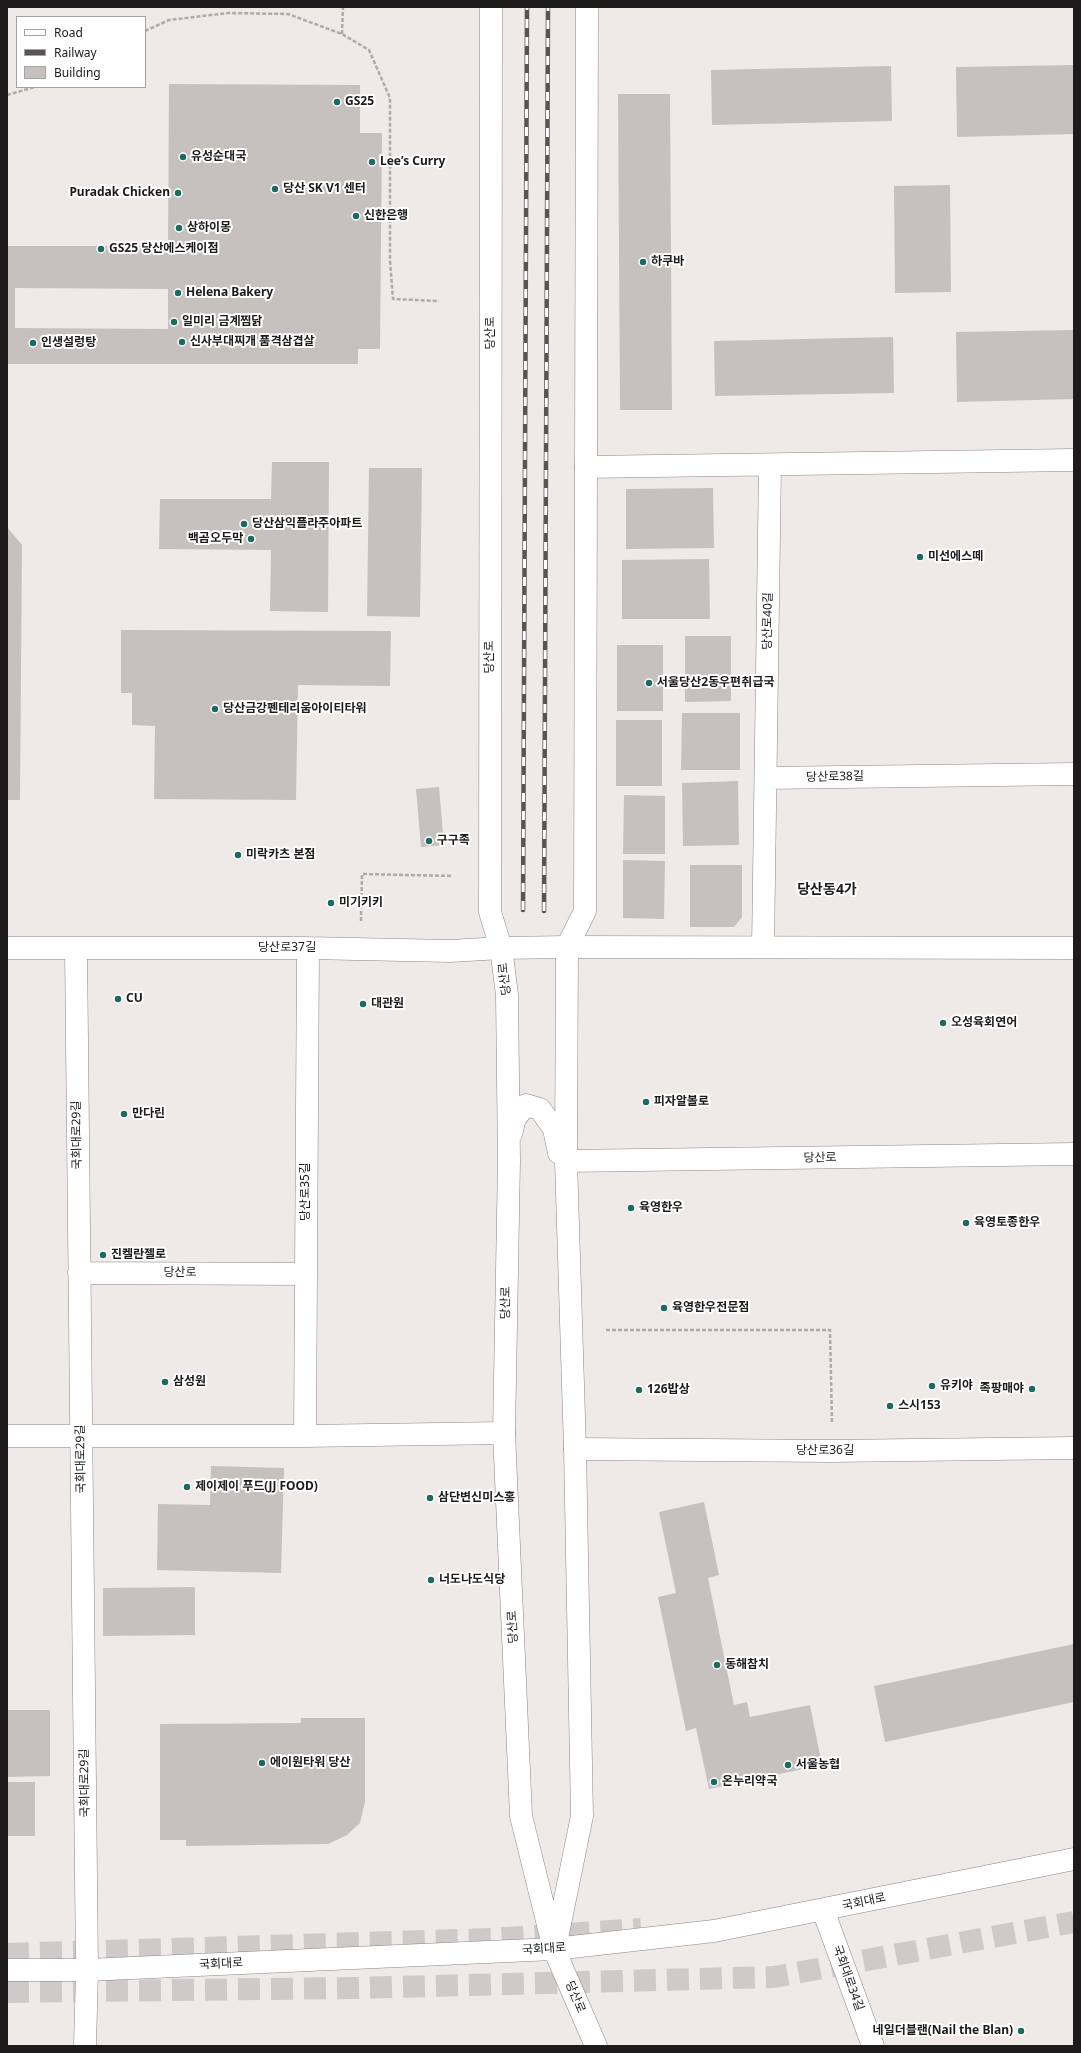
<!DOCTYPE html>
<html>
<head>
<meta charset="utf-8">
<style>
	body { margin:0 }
	#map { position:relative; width:1081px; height:2053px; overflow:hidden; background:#efe9e8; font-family:"Noto Sans",sans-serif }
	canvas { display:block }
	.frame { position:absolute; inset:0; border:8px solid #1c1a1a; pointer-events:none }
	.legend { position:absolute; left:16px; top:16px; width:130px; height:72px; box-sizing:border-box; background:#fff; border:1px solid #a4a3a3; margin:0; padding:5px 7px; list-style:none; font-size:12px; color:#1c1a1a }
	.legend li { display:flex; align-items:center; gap:8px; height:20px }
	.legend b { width:20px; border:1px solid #a4a3a3 }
</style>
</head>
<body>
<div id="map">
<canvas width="1081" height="2053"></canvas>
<div class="frame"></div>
<ul class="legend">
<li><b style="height:5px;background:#fff"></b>Road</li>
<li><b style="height:5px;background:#575453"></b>Railway</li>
<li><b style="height:11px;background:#c6c1be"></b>Building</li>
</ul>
</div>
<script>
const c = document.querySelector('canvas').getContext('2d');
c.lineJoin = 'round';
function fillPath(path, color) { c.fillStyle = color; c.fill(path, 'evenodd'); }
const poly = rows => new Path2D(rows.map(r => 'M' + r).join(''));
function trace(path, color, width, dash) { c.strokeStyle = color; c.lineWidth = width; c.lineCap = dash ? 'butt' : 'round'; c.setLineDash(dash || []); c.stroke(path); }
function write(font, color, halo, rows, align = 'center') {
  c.font = font + ' "Noto Sans","Noto Sans KR",sans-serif'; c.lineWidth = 4; c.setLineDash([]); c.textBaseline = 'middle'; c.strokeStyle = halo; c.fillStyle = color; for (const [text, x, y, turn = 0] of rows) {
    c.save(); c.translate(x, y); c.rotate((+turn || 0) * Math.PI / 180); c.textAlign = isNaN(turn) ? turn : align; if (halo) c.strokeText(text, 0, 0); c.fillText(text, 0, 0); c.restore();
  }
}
fillPath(poly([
	[1074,65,1074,134,957,137,956,67],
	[891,66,892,121,712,125,711,70],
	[169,84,360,85,360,133,382,133,380,349,358,349,358,364,7,364,7,246,168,246],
	[15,288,168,289,168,329,15,328],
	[618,94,670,94,672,410,620,410],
	[950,185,951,292,895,293,894,186],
	[1074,330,1074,399,957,402,956,332],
	[893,337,894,393,715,396,714,341],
	[272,462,329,462,328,612,270,611,271,550,159,549,160,499,271,499],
	[369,468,422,468,420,617,367,616],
	[713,488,714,548,626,549,626,489],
	[7,527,22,545,20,800,7,800],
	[709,559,710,619,622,619,622,560],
	[121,630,391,631,390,686,298,685,296,800,154,799,155,726,132,725,132,693,121,693],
	[685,636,731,636,731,701,685,702],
	[617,645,663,645,663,711,617,711],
	[682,713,740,713,740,770,681,770],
	[616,720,662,720,662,786,616,786],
	[738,781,739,845,683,846,682,783],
	[439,787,444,845,421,847,416,789],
	[624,795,665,796,665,854,623,854],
	[623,860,665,861,664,919,623,918],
	[690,865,742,865,742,917,734,927,690,927],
	[211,1466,284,1468,281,1573,157,1570,158,1504,210,1505],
	[704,1502,719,1575,708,1578,734,1705,747,1702,750,1717,810,1705,822,1765,709,1789,696,1728,686,1731,658,1597,676,1593,659,1512],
	[195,1587,195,1635,103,1636,103,1588],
	[1074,1644,1074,1702,885,1742,874,1686],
	[7,1710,50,1710,50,1776,7,1777],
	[301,1718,365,1718,365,1802,360,1823,347,1835,328,1844,186,1846,186,1840,160,1840,160,1724,301,1723],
	[7,1782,35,1782,35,1836,7,1836]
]), '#c6c1be');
trace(poly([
	[7,1954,492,1939,641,1929],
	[7,1992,355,1988,774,1977,1074,1922]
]), '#cfcac9', 22, [22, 11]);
const minor = poly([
	[586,467,1074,460],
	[766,778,1074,774],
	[763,947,770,465],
	[7,948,308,948,450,951,501,948,567,947,1074,948],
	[76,948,87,1970,85,2046],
	[566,1161,1074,1154],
	[79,1273,306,1274],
	[7,1436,305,1436,504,1433],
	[305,1436,308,948],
	[575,1449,832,1451,1074,1448],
	[823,1910,873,2046]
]);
const secondary = poly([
	[491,7,490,912,501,948,507,995,509,1161,504,1433,521,1816,554,1949,596,2046],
	[511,1134,515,1118,526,1105,540,1109,554,1129,559,1153],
	[556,1943,582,1816,575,1449,566,1161,567,947,585,911,587,7]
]);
const primary = poly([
	[7,1970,87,1970,554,1949,714,1931,1074,1859]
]);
trace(minor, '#8c8685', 23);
trace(secondary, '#8c8685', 23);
trace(primary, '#8c8685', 23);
trace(poly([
	[145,31,169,20,228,13,288,14,342,34,369,50,390,98,390,261,393,299,439,301],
	[342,34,343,7],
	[7,95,35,87],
	[361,921,362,874,453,876],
	[606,1330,830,1330,832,1423]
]), '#afabaa', 2.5, [4, 2]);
trace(minor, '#fff', 22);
trace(secondary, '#fff', 22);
trace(primary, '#fff', 22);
const rail = poly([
	[523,910,527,7],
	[544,911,548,7]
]);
trace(rail, '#575453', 4.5);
trace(rail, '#fff', 3, [9]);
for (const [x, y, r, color] of [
	[337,102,4,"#1f6961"],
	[183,157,4,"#1f6961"],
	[372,162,4,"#1f6961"],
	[275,189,4,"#1f6961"],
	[178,193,4,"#1f6961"],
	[356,216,4,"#1f6961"],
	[179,228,4,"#1f6961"],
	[101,249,4,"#1f6961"],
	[643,262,4,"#1f6961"],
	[178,293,4,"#1f6961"],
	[174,322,4,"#1f6961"],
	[182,342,4,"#1f6961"],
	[33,343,4,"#1f6961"],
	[244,524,4,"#1f6961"],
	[251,539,4,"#1f6961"],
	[920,557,4,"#1f6961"],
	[649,683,4,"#1f6961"],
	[215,709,4,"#1f6961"],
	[429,841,4,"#1f6961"],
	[238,855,4,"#1f6961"],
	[331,903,4,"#1f6961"],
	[118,999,4,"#1f6961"],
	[363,1004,4,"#1f6961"],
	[943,1023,4,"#1f6961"],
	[646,1102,4,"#1f6961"],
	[124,1114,4,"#1f6961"],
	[631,1208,4,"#1f6961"],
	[966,1223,4,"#1f6961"],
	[103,1255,4,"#1f6961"],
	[664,1308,4,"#1f6961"],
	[165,1382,4,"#1f6961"],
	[932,1386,4,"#1f6961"],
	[1032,1389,4,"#1f6961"],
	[639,1390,4,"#1f6961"],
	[890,1406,4,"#1f6961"],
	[187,1487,4,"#1f6961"],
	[430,1498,4,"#1f6961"],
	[431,1580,4,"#1f6961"],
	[717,1665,4,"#1f6961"],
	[262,1763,4,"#1f6961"],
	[788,1765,4,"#1f6961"],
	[714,1782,4,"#1f6961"],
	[1021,2031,4,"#1f6961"]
]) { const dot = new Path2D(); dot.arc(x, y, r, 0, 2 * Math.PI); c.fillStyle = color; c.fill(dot); trace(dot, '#fff', 1.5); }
write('bold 12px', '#1c1a1a', '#fff', [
	["GS25",345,102],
	["유성순대국",191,157],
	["Lee’s Curry",380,162],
	["당산 SK V1 센터",283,189],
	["Puradak Chicken",170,193,"right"],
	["신한은행",364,216],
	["상하이몽",187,228],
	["GS25 당산에스케이점",109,249],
	["하쿠바",651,262],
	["Helena Bakery",186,293],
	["일미리 금계찜닭",182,322],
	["신사부대찌개 품격삼겹살",190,342],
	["인생설렁탕",41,343],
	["당산삼익플라주아파트",252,524],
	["백곰오두막",243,539,"right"],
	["미선에스떼",928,557],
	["서울당산2동우편취급국",657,683],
	["당산금강펜테리움아이티타워",223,709],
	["구구족",437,841],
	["미락카츠 본점",246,855],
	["미기키키",339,903],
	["CU",126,999],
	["대관원",371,1004],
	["오성육회연어",951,1023],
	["피자알볼로",654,1102],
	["만다린",132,1114],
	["육영한우",639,1208],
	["육영토종한우",974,1223],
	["진켈란젤로",111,1255],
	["육영한우전문점",672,1308],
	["삼성원",173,1382],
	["유키야",940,1386],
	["족팡매야",1024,1389,"right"],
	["126밥상",647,1390],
	["스시153",898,1406],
	["제이제이 푸드(JJ FOOD)",195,1487],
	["삼단변신미스홍",438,1498],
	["너도나도식당",439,1580],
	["동해참치",725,1665],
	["에이원타워 당산",270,1763],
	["서울농협",796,1765],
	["온누리약국",722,1782],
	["네일더블랜(Nail the Blan)",1013,2031,"right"]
], 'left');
write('12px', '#1c1a1a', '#fff', [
	["당산로",491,333,-90],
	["당산로40길",768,621,-89],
	["당산로",490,657,-90],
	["당산로38길",835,777,-1],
	["당산로37길",287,948],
	["당산로",505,979,-96],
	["국회대로29길",77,1135,-91],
	["당산로",820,1158,-1],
	["당산로35길",306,1192,-90],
	["당산로",180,1273],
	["당산로",506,1303,-89],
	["당산로36길",825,1451],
	["국회대로29길",81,1459,-91],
	["당산로",513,1627,-93],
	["국회대로29길",85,1783,-91],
	["국회대로",864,1902,-12],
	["국회대로",544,1949,-4],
	["국회대로",221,1964,-3],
	["국회대로34길",848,1978,70],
	["당산로",575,1997,67]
]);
write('bold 14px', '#1c1a1a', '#fff', [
	["당산동4가",827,890]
]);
</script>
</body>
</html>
